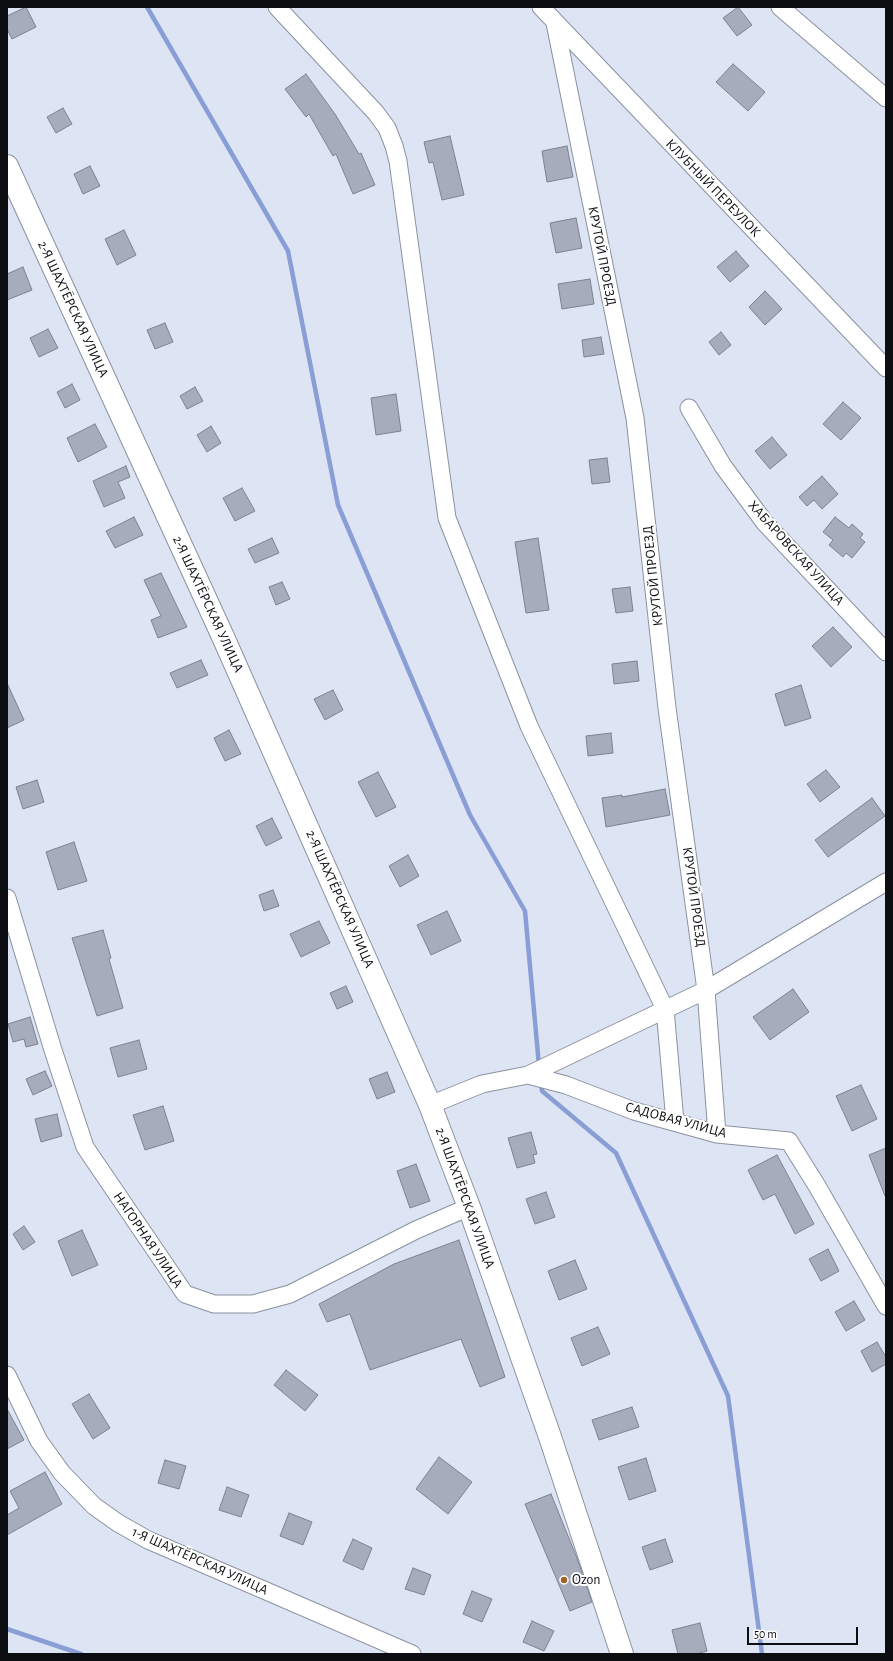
<!DOCTYPE html>
<html>
<head>
<meta charset="utf-8">
<style>
	body { margin:0 }
	#map { position:relative; width:893px; height:1661px; overflow:hidden; background:#dde4f3; font-family:"Alegreya Sans",sans-serif }
	canvas { display:block }
	.frame { position:absolute; inset:0; border:8px solid #0c0e12; pointer-events:none }
	.scale { position:absolute; left:747px; top:1627px; width:111px; height:18px; box-sizing:border-box; border:2px solid #0c0e12; border-top:0; padding-left:5px; font-size:12px; line-height:14px; white-space:nowrap; color:#0c0e12; -webkit-text-stroke:3px #fff; paint-order:stroke }
</style>
</head>
<body>
<div id="map">
<canvas width="893" height="1661"></canvas>
<div class="frame"></div>
<div class="scale">50 m</div>
</div>
<script>
const c = document.querySelector('canvas').getContext('2d');
c.lineJoin = 'round';
const poly = rows => new Path2D(rows.map(r => 'M' + r).join(''));
function trace(path, color, width, dash) { c.strokeStyle = color; c.lineWidth = width; c.lineCap = dash ? 'butt' : 'round'; c.setLineDash(dash || []); c.stroke(path); }
function fillPath(path, color) { c.fillStyle = color; c.fill(path, 'evenodd'); }
function write(font, color, halo, rows, align = 'center') {
  c.font = font + ' "Alegreya Sans",sans-serif'; c.lineWidth = 4; c.setLineDash([]); c.textBaseline = 'middle'; c.strokeStyle = halo; c.fillStyle = color; for (const [text, x, y, turn = 0] of rows) {
    c.save(); c.translate(x, y); c.rotate((+turn || 0) * Math.PI / 180); c.textAlign = isNaN(turn) ? turn : align; if (halo) c.strokeText(text, 0, 0); c.fillText(text, 0, 0); c.restore();
  }
}
trace(poly([
	[147,7,288,251,338,505,470,815,525,911,539,1066],
	[541,1082,542,1091,616,1153,728,1396,762,1654],
	[7,1629,81,1654]
]), '#899ed5', 4.5);
const building = poly([
	[26,7,36,27,12,39,7,29,7,16,26,7],
	[738,7,752,25,737,36,723,18,738,7],
	[733,64,765,92,748,111,716,82,733,64],
	[306,74,335,114,359,154,361,153,375,185,353,194,336,154,333,156,309,114,306,117,285,89,306,74],
	[63,108,72,124,56,133,47,117,63,108],
	[450,136,464,195,442,200,433,162,429,163,424,142,450,136],
	[567,146,573,177,547,182,542,151,567,146],
	[90,166,100,186,83,194,74,174,90,166],
	[576,218,582,248,556,253,550,223,576,218],
	[124,230,136,255,117,265,105,239,124,230],
	[736,251,749,266,730,282,717,267,736,251],
	[23,267,32,290,7,300,7,274,23,267],
	[590,279,594,304,562,309,558,284,590,279],
	[765,291,782,309,765,325,749,307,765,291],
	[165,323,173,342,155,349,147,330,165,323],
	[48,329,58,348,39,357,30,338,48,329],
	[721,332,731,345,719,355,709,342,721,332],
	[601,337,604,354,584,357,582,340,601,337],
	[72,384,80,400,65,408,57,392,72,384],
	[195,387,203,401,187,409,180,396,195,387],
	[396,394,401,431,376,435,371,398,396,394],
	[843,402,861,418,841,440,823,424,843,402],
	[95,424,107,447,78,462,67,438,95,424],
	[211,426,221,443,207,452,197,435,211,426],
	[772,437,787,455,770,469,755,451,772,437],
	[607,458,610,482,592,484,589,460,607,458],
	[126,466,130,477,118,482,125,498,104,507,93,481,126,466],
	[822,476,838,494,822,509,814,500,807,506,799,497,822,476],
	[242,488,255,511,235,521,223,498,242,488],
	[134,517,143,535,115,548,106,531,134,517],
	[835,517,849,528,852,524,863,534,860,538,865,542,852,558,846,553,843,557,829,545,833,540,823,532,835,517],
	[272,538,279,553,255,563,248,549,272,538],
	[538,538,549,610,526,613,515,542,538,538],
	[161,573,187,627,158,638,151,620,161,616,144,580,161,573],
	[282,582,290,599,276,605,269,587,282,582],
	[630,587,633,611,616,613,612,589,630,587],
	[833,627,852,647,831,667,812,646,833,627],
	[201,660,208,675,177,688,170,673,201,660],
	[637,661,639,681,614,684,612,664,637,661],
	[7,683,24,720,7,728,7,683],
	[801,685,811,718,785,726,775,694,801,685],
	[333,690,343,710,325,720,314,699,333,690],
	[229,730,241,754,225,761,214,738,229,730],
	[611,733,613,753,588,756,586,736,611,733],
	[826,770,840,787,820,802,807,784,826,770],
	[378,772,396,807,376,817,358,782,378,772],
	[37,780,44,802,23,809,16,787,37,780],
	[665,789,670,815,606,827,602,798,622,795,622,797,665,789],
	[872,798,885,816,828,857,815,840,872,798],
	[272,818,282,838,266,846,256,826,272,818],
	[74,842,87,881,58,890,46,852,74,842],
	[408,855,419,876,400,887,389,866,408,855],
	[273,890,279,906,264,911,259,895,273,890],
	[447,911,461,941,431,955,417,925,447,911],
	[319,921,330,943,301,957,290,934,319,921],
	[103,930,111,958,109,959,123,1008,97,1016,72,938,103,930],
	[346,986,353,1002,337,1009,330,993,346,986],
	[793,989,809,1012,770,1040,753,1017,793,989],
	[30,1017,38,1044,26,1047,24,1039,13,1042,8,1024,30,1017],
	[139,1040,147,1069,118,1077,110,1048,139,1040],
	[45,1071,52,1086,33,1095,26,1079,45,1071],
	[387,1072,395,1092,377,1099,369,1079,387,1072],
	[861,1085,877,1119,852,1131,836,1096,861,1085],
	[163,1106,174,1141,145,1150,133,1115,163,1106],
	[57,1114,62,1136,41,1142,35,1119,57,1114],
	[531,1132,537,1154,533,1155,535,1163,517,1168,508,1138,531,1132],
	[886,1148,886,1196,885,1196,869,1155,886,1148],
	[777,1155,814,1224,795,1234,775,1194,763,1200,748,1170,777,1155],
	[416,1164,430,1201,410,1208,397,1171,416,1164],
	[546,1192,555,1217,535,1224,526,1199,546,1192],
	[24,1226,35,1242,23,1250,13,1234,24,1226],
	[82,1230,98,1265,72,1276,58,1241,82,1230],
	[459,1240,505,1377,480,1387,461,1339,370,1370,350,1314,327,1322,319,1304,394,1264,459,1240],
	[828,1249,839,1271,821,1281,809,1259,828,1249],
	[575,1260,587,1289,559,1300,548,1271,575,1260],
	[854,1301,865,1320,846,1331,835,1312,854,1301],
	[598,1327,610,1354,582,1366,571,1338,598,1327],
	[877,1342,886,1357,886,1364,872,1372,861,1351,877,1342],
	[286,1370,318,1395,305,1411,274,1385,286,1370],
	[89,1394,110,1428,93,1439,72,1404,89,1394],
	[632,1407,639,1427,599,1440,592,1420,632,1407],
	[7,1409,24,1440,7,1449,7,1409],
	[439,1457,472,1482,448,1514,416,1489,439,1457],
	[646,1458,656,1491,629,1500,618,1467,646,1458],
	[165,1460,186,1466,179,1489,158,1483,165,1460],
	[45,1472,62,1504,7,1535,7,1515,19,1508,10,1491,45,1472],
	[227,1487,249,1495,241,1517,219,1510,227,1487],
	[551,1494,577,1558,592,1602,570,1611,525,1504,551,1494],
	[289,1513,312,1522,303,1545,280,1536,289,1513],
	[353,1539,372,1548,363,1570,343,1561,353,1539],
	[665,1539,673,1562,650,1570,642,1547,665,1539],
	[413,1568,431,1575,424,1595,405,1589,413,1568],
	[472,1591,492,1599,482,1622,463,1614,472,1591],
	[532,1621,554,1631,544,1651,523,1642,532,1621],
	[700,1623,707,1651,696,1654,678,1654,672,1630,700,1623]
]);
fillPath(building, '#a6acbb');
trace(building, '#7c8290', 1);
const minor = poly([
	[277,7,376,113,387,128,394,146,398,161,447,518,529,726,665,1009,675,1122],
	[541,7,886,368],
	[780,7,886,98],
	[555,23,635,418,667,708,706,990,717,1134],
	[689,408,723,466,765,523,886,652],
	[7,898,53,1050,85,1147,185,1294,214,1304,253,1304,290,1294,416,1230,469,1207],
	[528,1075,706,990,886,882],
	[430,1105,482,1084,528,1075,566,1085,634,1111,717,1134,789,1141,817,1186,886,1306],
	[7,1375,39,1441,62,1473,94,1506,118,1523,148,1540,412,1654]
]);
const major = poly([
	[7,166,224,639,430,1105,469,1207,549,1434,622,1654]
]);
trace(minor, '#8b919f', 19);
trace(major, '#8b919f', 24);
trace(minor, '#fff', 17);
trace(major, '#fff', 22);
for (const [x, y, r, color] of [
	[564,1580,4,"#a1612b"]
]) { const dot = new Path2D(); dot.arc(x, y, r, 0, 2 * Math.PI); c.fillStyle = color; c.fill(dot); trace(dot, '#fff', 1.5); }
write('14px', '#0c0e12', '#fff', [
	["КЛУБНЫЙ ПЕРЕУЛОК",713,188,46],
	["КРУТОЙ ПРОЕЗД",602,256,79],
	["2-Я ШАХТЁРСКАЯ УЛИЦА",73,309,65],
	["ХАБАРОВСКАЯ УЛИЦА",796,553,48],
	["КРУТОЙ ПРОЕЗД",653,576,-96],
	["2-Я ШАХТЁРСКАЯ УЛИЦА",208,604,65],
	["КРУТОЙ ПРОЕЗД",694,897,82],
	["2-Я ШАХТЁРСКАЯ УЛИЦА",340,899,66],
	["САДОВАЯ УЛИЦА",676,1120,15],
	["2-Я ШАХТЁРСКАЯ УЛИЦА",465,1198,70],
	["НАГОРНАЯ УЛИЦА",148,1240,56],
	["1-Я ШАХТЁРСКАЯ УЛИЦА",200,1561,24]
]);
write('14px', '#0c0e12', '#fff', [
	["Ozon",572,1580]
], 'left');
</script>
</body>
</html>
